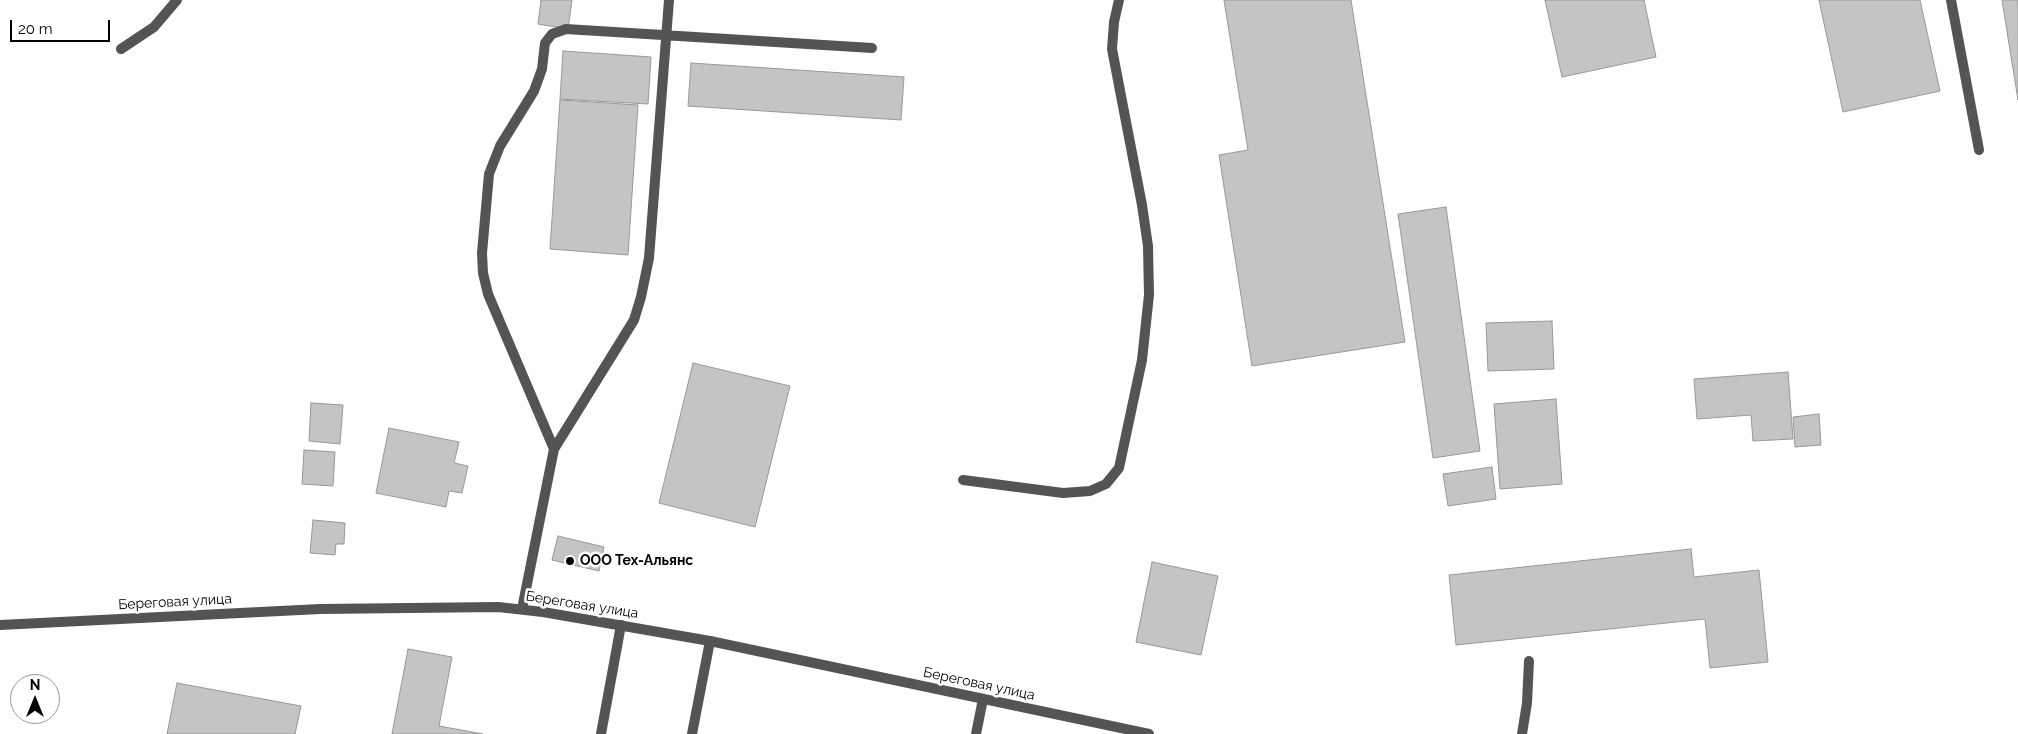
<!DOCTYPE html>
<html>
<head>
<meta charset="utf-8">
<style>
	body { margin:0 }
	#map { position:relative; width:2018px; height:734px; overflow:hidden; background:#fff; font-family:Raleway,sans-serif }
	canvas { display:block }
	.north { position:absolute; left:10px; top:674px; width:50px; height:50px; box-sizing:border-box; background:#fff; border:1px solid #999; border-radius:50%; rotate:0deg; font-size:14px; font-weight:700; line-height:20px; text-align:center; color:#000 }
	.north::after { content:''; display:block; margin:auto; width:18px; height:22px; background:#000; clip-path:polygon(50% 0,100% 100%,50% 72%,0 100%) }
	.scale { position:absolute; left:10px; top:20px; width:100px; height:22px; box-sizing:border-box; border:2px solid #000; border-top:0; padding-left:6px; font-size:15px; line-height:18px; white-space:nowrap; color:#000; -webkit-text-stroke:4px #fff; paint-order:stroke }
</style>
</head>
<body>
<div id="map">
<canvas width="2018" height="734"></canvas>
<div class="north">N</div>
<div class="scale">20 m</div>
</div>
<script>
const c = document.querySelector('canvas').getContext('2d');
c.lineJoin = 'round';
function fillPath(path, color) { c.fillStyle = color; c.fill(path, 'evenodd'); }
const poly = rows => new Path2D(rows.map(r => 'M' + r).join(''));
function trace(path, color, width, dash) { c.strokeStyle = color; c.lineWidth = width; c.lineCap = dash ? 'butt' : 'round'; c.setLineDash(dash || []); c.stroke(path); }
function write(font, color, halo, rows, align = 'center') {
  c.font = font + ' Raleway,sans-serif'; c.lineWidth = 5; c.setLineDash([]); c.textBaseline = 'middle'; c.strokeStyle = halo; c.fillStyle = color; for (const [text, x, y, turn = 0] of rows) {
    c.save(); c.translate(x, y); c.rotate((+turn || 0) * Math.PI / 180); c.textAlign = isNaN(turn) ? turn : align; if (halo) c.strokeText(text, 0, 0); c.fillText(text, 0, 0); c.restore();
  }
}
const building = poly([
	[541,0,572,0,568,29,538,24,541,0],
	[1224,0,1351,0,1405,342,1252,366,1219,155,1248,150,1224,0],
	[1545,0,1644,0,1656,57,1562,77,1545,0],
	[1819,0,1920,0,1940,91,1843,112,1819,0],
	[2002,0,2018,0,2018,100,2002,0],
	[563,51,651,57,648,104,560,99,563,51],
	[691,63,904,77,901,120,688,106,691,63],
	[560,100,638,105,628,255,550,249,560,100],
	[1446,207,1480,451,1433,458,1398,214,1446,207],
	[1552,321,1554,369,1488,371,1486,323,1552,321],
	[693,363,790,386,755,527,659,503,693,363],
	[1788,372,1793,439,1753,441,1751,415,1697,419,1694,379,1788,372],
	[1556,399,1562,484,1500,489,1494,404,1556,399],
	[311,403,343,405,340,444,309,441,311,403],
	[1819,414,1821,445,1795,447,1793,417,1819,414],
	[389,428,459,442,454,463,468,466,462,493,449,491,446,507,376,493,389,428],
	[304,450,335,452,333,486,302,484,304,450],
	[1492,467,1496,499,1448,506,1443,474,1492,467],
	[313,520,345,523,344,544,336,544,335,555,310,553,313,520],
	[558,536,604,547,599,571,552,560,558,536],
	[1691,549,1694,577,1759,570,1768,662,1710,668,1705,619,1456,645,1449,575,1691,549],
	[1152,562,1218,576,1201,655,1136,642,1152,562],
	[408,649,452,657,439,726,483,734,392,734,408,649],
	[177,683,301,706,295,734,167,734,177,683]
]);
fillPath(building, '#c4c4c4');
trace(building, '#989898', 1);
trace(poly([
	[1951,0,1979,150],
	[121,49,154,27,177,0],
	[554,449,634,320,641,297,649,258,669,0],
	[963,480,1063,493,1090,491,1106,484,1119,468,1142,360,1149,295,1148,246,1142,205,1112,49,1114,22,1119,0],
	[522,609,554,449,488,294,483,273,482,253,489,174,500,146,534,91,542,69,545,43,552,34,566,29,872,48],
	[601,734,621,625],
	[692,734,710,641],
	[976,734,983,699],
	[1522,734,1527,703,1529,661]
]), '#545454', 10);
trace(poly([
	[0,625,320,609,498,607,543,612,710,641,1149,734]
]), '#545454', 10);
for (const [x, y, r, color] of [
	[570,561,5,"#000"]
]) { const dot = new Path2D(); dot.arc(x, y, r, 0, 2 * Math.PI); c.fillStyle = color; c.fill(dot); trace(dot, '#fff', 2); }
write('bold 14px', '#000', '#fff', [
	["ООО Тех-Альянс",580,561]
], 'left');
write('14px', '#000', '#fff', [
	["Береговая улица",175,602,-3],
	["Береговая улица",582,605,9],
	["Береговая улица",979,684,12]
]);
</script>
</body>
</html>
